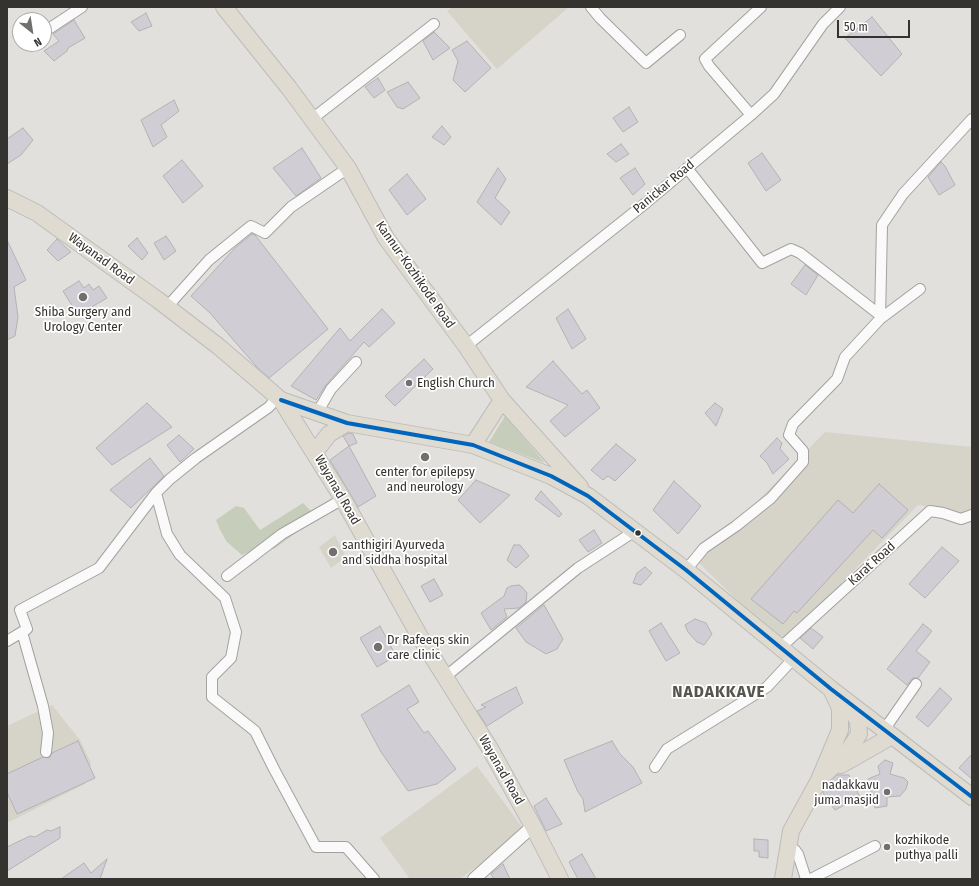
<!DOCTYPE html>
<html>
<head>
<meta charset="utf-8">
<style>
	body { margin:0 }
	#map { position:relative; width:979px; height:886px; overflow:hidden; background:#e2e0dc; font-family:"Fira Sans Condensed",sans-serif }
	canvas { display:block }
	.frame { position:absolute; inset:0; border:8px solid #343330; pointer-events:none }
	.north { position:absolute; left:12px; top:12px; width:40px; height:40px; box-sizing:border-box; background:#fff; border:1px solid #aeadac; border-radius:50%; rotate:150deg; font-size:11px; font-weight:700; line-height:16px; text-align:center; color:#343330 }
	.north::after { content:''; display:block; margin:auto; width:14px; height:18px; background:#71706c; clip-path:polygon(50% 0,100% 100%,50% 72%,0 100%) }
	.scale { position:absolute; left:837px; top:20px; width:73px; height:18px; box-sizing:border-box; border:2px solid #343330; border-top:0; padding-left:5px; font-size:12px; line-height:14px; white-space:nowrap; color:#343330; -webkit-text-stroke:3px #fff; paint-order:stroke }
</style>
</head>
<body>
<div id="map">
<canvas width="979" height="886"></canvas>
<div class="frame"></div>
<div class="north">N</div>
<div class="scale">50 m</div>
</div>
<script>
const c = document.querySelector('canvas').getContext('2d');
c.lineJoin = 'round';
function fillPath(path, color) { c.fillStyle = color; c.fill(path, 'evenodd'); }
const poly = rows => new Path2D(rows.map(r => 'M' + r).join(''));
function trace(path, color, width, dash) { c.strokeStyle = color; c.lineWidth = width; c.lineCap = dash ? 'butt' : 'round'; c.setLineDash(dash || []); c.stroke(path); }
function write(font, color, halo, rows, align = 'center') {
  c.font = font + ' "Fira Sans Condensed",sans-serif'; c.lineWidth = 3.5; c.setLineDash([]); c.textBaseline = 'middle'; c.strokeStyle = halo; c.fillStyle = color; for (const [text, x, y, turn = 0] of rows) {
    c.save(); c.translate(x, y); c.rotate((+turn || 0) * Math.PI / 180); c.textAlign = isNaN(turn) ? turn : align; if (halo) c.strokeText(text, 0, 0); c.fillText(text, 0, 0); c.restore();
  }
}
fillPath(poly([
	[452,7,569,7,497,69,447,11],
	[825,432,972,447,972,508,962,513,918,505,782,644,698,562],
	[335,535,346,557,331,568,319,547],
	[52,705,80,740,91,763,85,784,9,822,7,820,7,726],
	[477,766,525,831,460,879,410,879,380,838]
]), '#d6d3c9');
fillPath(poly([
	[505,416,545,463,489,442],
	[303,503,317,517,274,549,262,546,242,555,227,542,220,530,216,520,236,506,244,508,260,530]
]), '#c6cdbb');
const building = poly([
	[146,13,152,26,139,31,131,22,146,13],
	[872,17,902,54,881,76,845,38,872,17],
	[74,20,85,38,68,48,67,51,54,61,44,51,59,41,53,34,74,20],
	[434,32,450,48,433,60,423,41,434,32],
	[467,41,491,68,465,92,453,80,458,61,452,50,467,41],
	[378,78,385,90,374,98,365,87,378,78],
	[408,82,420,98,403,109,397,107,387,92,408,82],
	[174,100,179,111,161,125,167,137,153,147,141,120,174,100],
	[629,107,638,122,623,132,613,118,629,107],
	[442,126,451,137,444,145,432,137,442,126],
	[23,128,33,140,21,155,7,164,7,139,23,128],
	[621,144,629,154,616,162,607,154,621,144],
	[302,148,321,178,296,196,273,168,302,148],
	[762,153,781,180,766,191,748,163,762,153],
	[182,160,203,186,183,203,163,176,182,160],
	[941,162,945,166,955,185,939,195,928,177,941,162],
	[498,168,506,179,495,198,510,212,501,225,477,202,498,168],
	[635,168,645,184,633,195,620,178,635,168],
	[407,174,426,199,407,215,389,190,407,174],
	[252,234,255,235,328,329,269,378,256,366,210,313,191,296,235,248,252,234],
	[166,236,176,251,164,260,154,243,166,236],
	[137,238,148,253,142,260,128,246,137,238],
	[57,239,71,252,58,261,47,250,57,239],
	[7,240,26,280,14,287,18,317,15,336,7,340,7,240],
	[805,265,818,275,806,295,791,284,805,265],
	[79,281,84,288,89,284,93,290,99,286,107,298,78,315,63,291,79,281],
	[382,309,395,323,369,347,364,342,326,385,316,400,291,386,340,328,350,341,382,309],
	[568,309,586,339,572,349,556,318,568,309],
	[424,359,433,369,395,406,385,396,424,359],
	[553,361,582,394,587,390,600,408,565,437,550,421,568,405,526,387,553,361],
	[147,403,172,427,112,465,96,448,147,403],
	[715,403,723,409,716,426,705,413,715,403],
	[349,433,353,434,357,443,349,446,343,436,349,433],
	[179,435,194,449,180,462,167,445,179,435],
	[777,438,782,443,780,449,789,459,773,474,767,463,760,456,777,438],
	[616,444,636,460,615,481,608,476,603,480,591,470,616,444],
	[349,446,376,496,358,507,330,460,349,446],
	[150,458,164,476,131,508,110,490,150,458],
	[476,480,510,495,480,523,458,500,476,480],
	[674,481,701,506,678,534,653,510,674,481],
	[879,484,908,510,882,538,873,530,797,613,794,611,783,624,751,599,838,500,853,513,879,484],
	[541,491,562,514,559,517,535,499,541,491],
	[594,530,602,543,588,552,579,540,594,530],
	[514,545,520,545,529,556,516,568,507,560,514,545],
	[942,547,959,561,925,598,909,584,942,547],
	[645,567,652,573,641,585,633,583,637,573,645,567],
	[434,579,443,595,430,602,421,586,434,579],
	[519,585,522,587,527,593,526,602,519,608,504,609,507,617,491,630,481,613,504,596,507,588,511,586,519,585],
	[544,605,563,639,557,649,546,654,526,642,516,628,544,605],
	[695,619,706,623,712,634,704,645,697,642,688,632,685,625,695,619],
	[661,623,680,653,666,661,649,631,661,623],
	[923,624,932,631,916,651,930,662,918,678,913,678,907,685,887,669,923,624],
	[380,626,396,656,377,667,360,638,380,626],
	[811,628,823,637,813,649,800,638,811,628],
	[409,685,419,702,407,709,424,733,428,731,456,769,437,784,408,791,381,752,361,715,409,685],
	[516,687,523,703,487,726,477,711,486,707,481,705,516,687],
	[940,688,952,699,928,727,916,717,940,688],
	[78,741,95,778,17,814,7,792,7,774,43,757,49,758,52,753,78,741],
	[612,741,620,754,633,767,642,783,585,812,583,799,578,792,564,760,612,741],
	[972,754,972,779,959,768,972,754],
	[885,760,893,763,890,774,904,778,908,782,906,789,900,796,887,797,887,806,875,808,868,779,880,774,878,766,885,760],
	[837,775,849,775,860,797,835,810,825,797,823,792,828,782,837,775],
	[546,798,562,824,546,831,534,806,546,798],
	[60,827,60,838,7,871,7,847,30,836,35,837,47,830,51,831,60,827],
	[754,839,768,840,768,858,759,857,759,851,754,851,754,839],
	[582,854,596,879,578,879,569,862,582,854],
	[107,859,100,879,61,879,84,863,91,873,107,859],
	[503,864,510,879,494,879,491,874,503,864]
]);
fillPath(building, '#d0ced4');
trace(building, '#b3b2b2', 1);
const minor = poly([
	[591,7,600,18,646,63,680,35],
	[44,32,82,7],
	[751,115,709,66,705,59,761,7],
	[312,119,434,24],
	[687,168,762,263,791,249,800,253,880,315],
	[167,307,209,260,251,226,265,233,291,207,348,168],
	[880,319,920,289],
	[466,346,647,202,751,115,774,94,823,24,840,7],
	[317,413,331,389,356,362],
	[156,493,167,534,180,555,225,598,236,632,231,658,212,677,212,697,255,731,274,769,316,847,346,847,374,879],
	[686,570,704,548,736,526,771,498,803,462,803,451,789,435,793,424,837,379,845,357,880,319,882,225,903,194,972,119],
	[227,576,282,534,343,499],
	[22,632,43,706,48,733,46,752],
	[7,641,27,629,20,610,99,568,156,493,170,479,196,458,269,407,277,397],
	[781,647,930,511,943,513,961,519,972,515],
	[445,677,578,568,635,531],
	[884,730,916,684],
	[655,767,667,749,767,687,794,658],
	[788,849,795,850,798,854,806,879],
	[811,879,875,846]
]);
const tertiary = poly([
	[474,879,533,826]
]);
const primary = poly([
	[224,7,289,88,348,168,386,238,466,346,502,400,580,487],
	[7,198,37,213,158,300,218,346,281,400,343,499,420,637,489,747,533,826,560,879],
	[281,400,347,423,473,445,551,476,588,496,686,570,831,689,972,797],
	[473,445,502,400],
	[315,452,329,434,347,423],
	[841,765,892,736],
	[826,773,847,753,859,734,858,721,849,705],
	[783,879,791,831,819,780,840,730,840,708,831,689]
]);
trace(minor, '#a3a29f', 12);
trace(tertiary, '#a3a29f', 14);
trace(primary, '#bdbcba', 18);
trace(minor, '#fbfafa', 10);
trace(tertiary, '#fbfafa', 12);
trace(primary, '#dfdbd1', 16);
trace(poly([
	[281,400,347,423,473,445,551,476,588,496,686,570,831,689,972,797]
]), '#0065bd', 4);
for (const [x, y, r, color] of [
	[83,297,5,"#71706c"],
	[409,383,4,"#71706c"],
	[425,457,5,"#71706c"],
	[638,533,3.5,"#343330"],
	[333,552,5,"#71706c"],
	[378,647,5,"#71706c"],
	[887,792,4,"#71706c"],
	[887,847,4,"#71706c"]
]) { const dot = new Path2D(); dot.arc(x, y, r, 0, 2 * Math.PI); c.fillStyle = color; c.fill(dot); trace(dot, '#fff', 1.5); }
write('13px', '#343330', '#fff', [
	["Panickar Road",664,187,-40],
	["Wayanad Road",101,259,36],
	["Kannur-Kozhikode Road",415,275,55],
	["Wayanad Road",337,490,60],
	["Karat Road",872,564,-42],
	["Wayanad Road",501,770,60]
]);
write('13px', '#343330', '#fff', [
	["Shiba Surgery and",83,312,"center"],
	["Urology Center",83,327,"center"],
	["English Church",417,383],
	["center for epilepsy",425,472,"center"],
	["and neurology",425,487,"center"],
	["santhigiri Ayurveda",342,545],
	["and siddha hospital",342,560],
	["Dr Rafeeqs skin",387,640],
	["care clinic",387,655],
	["nadakkavu",879,785,"right"],
	["juma masjid",879,800,"right"],
	["kozhikode",895,840],
	["puthya palli",895,855]
], 'left');
c.letterSpacing = '1px';
write('bold 17px', '#57554f', '#fff', [
	["NADAKKAVE",719,692]
]);
c.letterSpacing = '0px';
</script>
</body>
</html>
